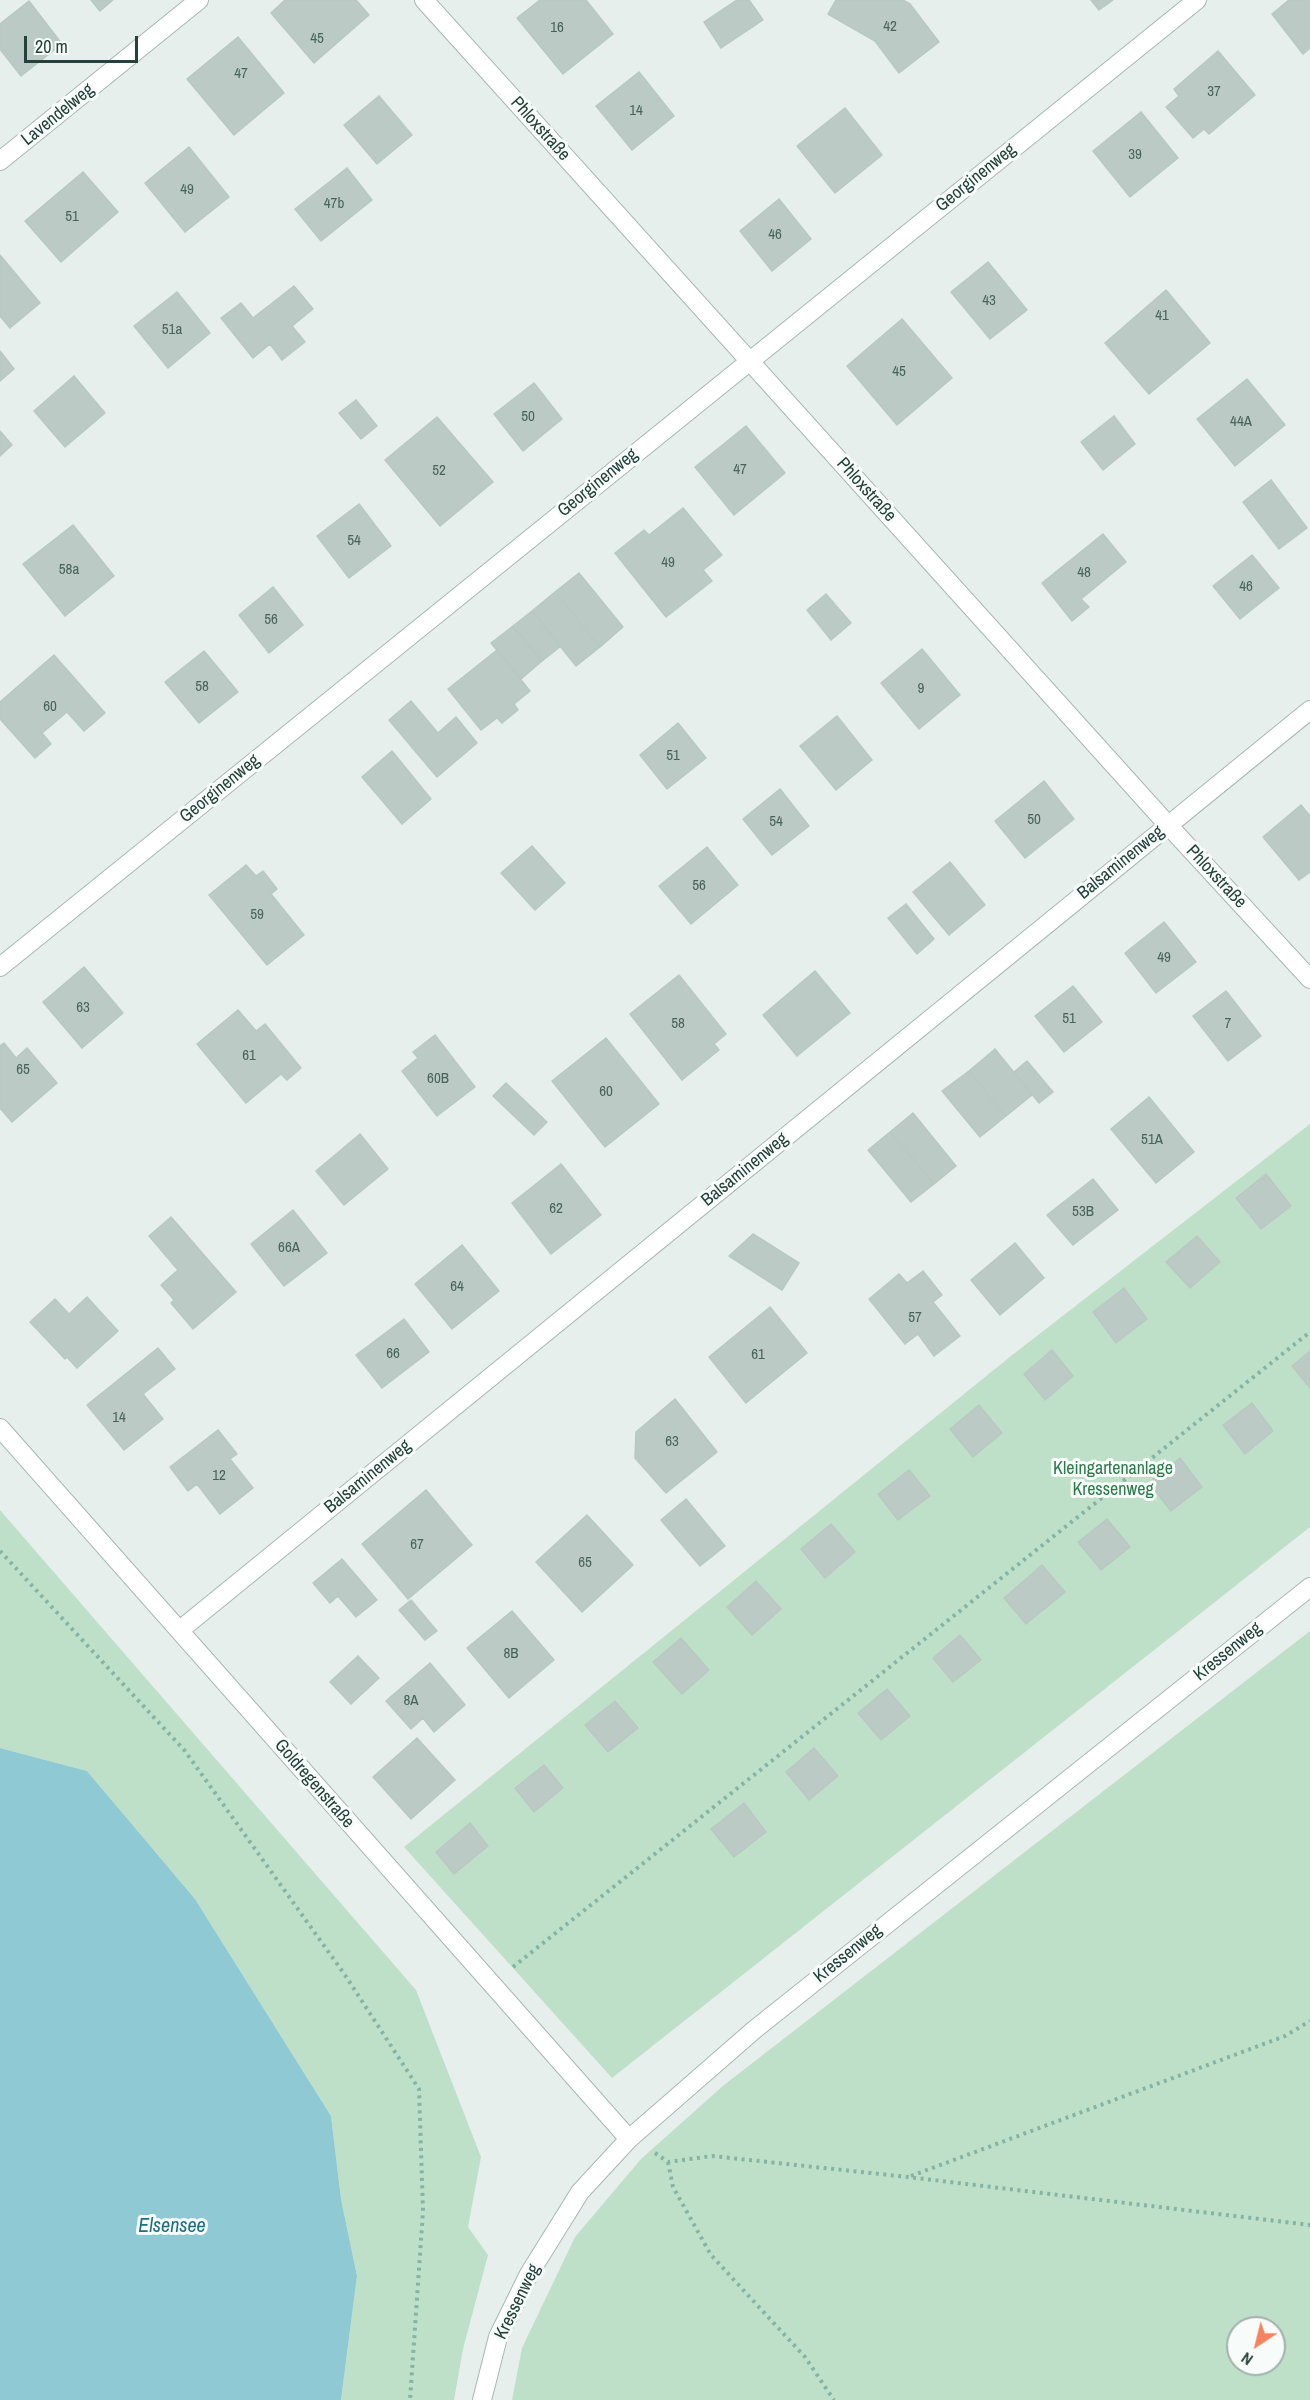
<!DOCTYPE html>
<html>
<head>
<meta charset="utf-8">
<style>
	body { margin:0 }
	#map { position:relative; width:1310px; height:2400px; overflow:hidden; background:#e6efeb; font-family:"Archivo Narrow",sans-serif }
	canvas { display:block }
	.north { position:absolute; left:1226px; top:2316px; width:60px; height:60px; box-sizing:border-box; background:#f7fbf9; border:2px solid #a3b1ad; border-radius:50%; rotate:215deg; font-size:16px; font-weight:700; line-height:24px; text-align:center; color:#24423a }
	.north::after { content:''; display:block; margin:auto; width:21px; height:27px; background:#f4845f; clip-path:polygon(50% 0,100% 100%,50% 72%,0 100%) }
	.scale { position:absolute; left:24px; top:36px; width:114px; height:27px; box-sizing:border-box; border:3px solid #24423a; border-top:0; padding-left:8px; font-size:18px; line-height:21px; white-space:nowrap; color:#24423a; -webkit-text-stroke:4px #f7fbf9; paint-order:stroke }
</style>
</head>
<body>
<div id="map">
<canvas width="1310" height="2400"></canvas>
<div class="north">N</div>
<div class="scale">20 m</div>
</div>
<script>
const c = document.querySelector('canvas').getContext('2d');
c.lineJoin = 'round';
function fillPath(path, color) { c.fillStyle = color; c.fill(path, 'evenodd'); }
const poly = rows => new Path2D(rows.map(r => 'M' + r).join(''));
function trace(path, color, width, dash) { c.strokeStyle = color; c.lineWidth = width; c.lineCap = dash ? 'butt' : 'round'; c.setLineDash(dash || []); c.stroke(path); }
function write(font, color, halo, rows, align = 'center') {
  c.font = font + ' "Archivo Narrow",sans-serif'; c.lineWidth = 6; c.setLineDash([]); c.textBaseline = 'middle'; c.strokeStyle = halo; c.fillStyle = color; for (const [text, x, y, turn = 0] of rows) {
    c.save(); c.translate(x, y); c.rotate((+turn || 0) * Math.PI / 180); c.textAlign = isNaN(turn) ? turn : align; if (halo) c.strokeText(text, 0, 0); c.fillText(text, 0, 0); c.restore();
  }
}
fillPath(poly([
	[1310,1124,1310,1527,612,2078,404,1847,1011,1356],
	[0,1510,416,1990,481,2157,468,2227,488,2255,463,2349,454,2400,341,2400,357,2276,341,2199,331,2116,195,1899,87,1771,0,1748],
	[1310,1631,1310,2400,512,2400,522,2348,575,2237,641,2159,724,2085],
	[1238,2328,1274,2328,1274,2364,1238,2364]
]), '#bfe0c8');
fillPath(poly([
	[0,1748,87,1771,195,1899,331,2116,341,2199,357,2276,341,2400,0,2400]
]), '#8ec9d4');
const building = poly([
	[91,0,113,0,100,11,91,0],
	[285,0,356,0,369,15,314,63,271,13,285,0],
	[540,0,586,0,613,34,563,74,517,18,540,0],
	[737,0,749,0,763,20,721,48,704,22,737,0],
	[836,0,903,0,910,4,939,42,899,73,875,41,828,14,836,0],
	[1091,0,1113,0,1099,10,1091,0],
	[1289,0,1310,0,1310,48,1303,54,1272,14,1289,0],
	[29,1,62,44,21,76,0,49,0,24,29,1],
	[238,37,284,93,234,135,187,79,238,37],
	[1218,51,1255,95,1209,134,1204,129,1193,138,1166,107,1179,96,1174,89,1218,51],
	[639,72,674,116,632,150,596,106,639,72],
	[379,96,412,135,377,164,344,125,379,96],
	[845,108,882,155,835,193,797,146,845,108],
	[1141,112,1178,158,1130,197,1093,151,1141,112],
	[189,147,229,197,185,232,145,183,189,147],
	[347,168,372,200,321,241,295,209,347,168],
	[83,172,118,212,61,262,25,221,83,172],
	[779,199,811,239,772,271,740,231,779,199],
	[0,255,40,303,10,328,0,316,0,255],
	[988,262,1027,310,990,339,951,292,988,262],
	[294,286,313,309,292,326,305,342,282,360,270,344,253,358,221,318,241,303,253,318,294,286],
	[1166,290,1210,343,1149,394,1105,343,1166,290],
	[177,292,210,333,168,368,134,326,177,292],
	[902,319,952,378,897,425,847,366,902,319],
	[0,351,14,369,0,381,0,351],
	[74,376,105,413,65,447,34,411,74,376],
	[1247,379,1285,425,1235,466,1197,419,1247,379],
	[534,383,562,419,523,451,494,414,534,383],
	[356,400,377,426,361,439,339,413,356,400],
	[1114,416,1135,444,1103,470,1081,442,1114,416],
	[437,417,493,482,440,526,385,460,437,417],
	[746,426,785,473,734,515,695,467,746,426],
	[0,431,12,445,0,456,0,431],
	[1271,480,1307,528,1279,549,1243,502,1271,480],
	[359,504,391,546,349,578,317,536,359,504],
	[683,508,722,555,703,570,712,581,666,617,615,553,644,530,649,535,683,508],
	[73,525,114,576,65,616,23,564,73,525],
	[1103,534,1126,562,1081,599,1089,607,1072,621,1042,583,1103,534],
	[1252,555,1279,588,1240,619,1213,586,1252,555],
	[579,573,623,627,600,647,555,592,579,573],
	[273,587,303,625,269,653,239,615,273,587],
	[555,592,600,647,576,666,532,611,555,592],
	[826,594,851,623,831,640,807,610,826,594],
	[532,611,561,646,542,661,513,626,532,611],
	[513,626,542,661,521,679,491,643,513,626],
	[922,649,960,695,919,729,881,683,922,649],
	[497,650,530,691,514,704,518,710,502,723,497,718,481,730,448,689,497,650],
	[204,651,238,692,199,723,165,682,204,651],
	[54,655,105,713,84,731,67,712,42,733,51,744,35,758,0,719,0,702,54,655],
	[411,701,438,733,456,717,477,743,437,777,389,720,411,701],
	[837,716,872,760,836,790,800,746,837,716],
	[678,723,706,758,667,789,640,755,678,723],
	[392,751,431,799,402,824,362,777,392,751],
	[1044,781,1074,819,1025,858,995,821,1044,781],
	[780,789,809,826,772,855,743,819,780,789],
	[1301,805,1310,816,1310,872,1299,880,1263,837,1301,805],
	[532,846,565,883,535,910,501,873,532,846],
	[707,847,738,885,691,924,659,886,707,847],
	[950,862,985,905,949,935,913,892,950,862],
	[246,865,256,876,263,871,277,889,271,894,304,935,267,965,209,895,246,865],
	[906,904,934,939,917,954,888,918,906,904],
	[1164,922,1196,962,1156,993,1125,953,1164,922],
	[84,967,123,1013,82,1048,43,1002,84,967],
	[815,971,850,1013,797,1056,763,1015,815,971],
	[679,975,726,1034,714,1044,719,1050,682,1080,630,1014,679,975],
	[1073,986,1102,1022,1064,1052,1035,1016,1073,986],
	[1226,991,1261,1036,1228,1061,1193,1016,1226,991],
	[238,1010,256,1031,265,1024,301,1068,287,1080,281,1074,246,1103,197,1044,238,1010],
	[435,1035,475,1087,437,1116,402,1071,418,1058,413,1052,435,1035],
	[606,1038,659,1104,605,1147,552,1081,606,1038],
	[4,1043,16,1058,27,1048,57,1083,12,1122,0,1108,0,1046,4,1043],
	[995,1049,1032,1095,1006,1116,969,1071,995,1049],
	[1027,1061,1053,1092,1039,1103,1014,1072,1027,1061],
	[969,1071,1006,1116,980,1137,942,1091,969,1071],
	[506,1083,547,1122,534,1135,493,1096,506,1083],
	[1149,1097,1194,1152,1156,1183,1111,1129,1149,1097],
	[913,1113,956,1166,934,1184,890,1132,913,1113],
	[890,1132,934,1184,911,1202,868,1150,890,1132],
	[360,1134,388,1169,344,1205,316,1171,360,1134],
	[561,1164,601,1215,551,1254,512,1203,561,1164],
	[1266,1174,1291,1206,1261,1229,1236,1198,1266,1174],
	[1093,1179,1118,1210,1073,1245,1047,1215,1093,1179],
	[293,1210,327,1253,284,1286,251,1244,293,1210],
	[171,1217,236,1292,193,1329,171,1303,174,1300,161,1285,178,1270,149,1236,171,1217],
	[753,1234,799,1263,782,1290,729,1256,753,1234],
	[1197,1236,1220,1262,1190,1288,1166,1262,1197,1236],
	[1015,1243,1044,1278,1000,1315,971,1280,1015,1243],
	[462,1245,499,1291,452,1329,415,1284,462,1245],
	[923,1271,942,1295,933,1302,960,1336,934,1356,918,1334,905,1344,869,1299,899,1274,907,1283,923,1271],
	[1124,1288,1147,1319,1116,1343,1093,1312,1124,1288],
	[87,1297,118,1331,77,1368,67,1357,65,1359,30,1322,55,1299,69,1314,87,1297],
	[770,1307,807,1353,746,1403,709,1357,770,1307],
	[404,1319,429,1352,382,1388,356,1355,404,1319],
	[158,1348,175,1369,143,1394,163,1419,124,1450,87,1405,158,1348],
	[1052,1350,1073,1376,1045,1400,1024,1374,1052,1350],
	[1310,1351,1310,1388,1292,1366,1310,1351],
	[675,1399,717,1452,666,1493,635,1458,636,1432,675,1399],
	[1252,1403,1273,1431,1245,1454,1223,1425,1252,1403],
	[979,1405,1002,1433,973,1457,950,1429,979,1405],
	[218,1430,237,1454,230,1459,253,1488,220,1514,197,1484,188,1491,170,1467,218,1430],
	[1180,1458,1202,1487,1171,1511,1149,1483,1180,1458],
	[909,1470,930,1496,898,1520,878,1494,909,1470],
	[426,1490,472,1545,408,1599,362,1544,426,1490],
	[686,1499,725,1546,700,1566,661,1520,686,1499],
	[587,1515,633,1565,582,1612,536,1562,587,1515],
	[1107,1519,1130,1547,1101,1570,1078,1542,1107,1519],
	[831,1524,855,1552,825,1578,801,1549,831,1524],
	[342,1559,377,1600,356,1617,338,1596,330,1603,313,1583,342,1559],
	[1042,1565,1065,1592,1026,1624,1004,1598,1042,1565],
	[756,1581,781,1609,752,1635,727,1607,756,1581],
	[411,1600,437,1631,425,1640,399,1610,411,1600],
	[512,1611,554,1660,509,1698,467,1648,512,1611],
	[960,1635,981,1660,953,1682,933,1658,960,1635],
	[681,1638,709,1670,682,1694,653,1662,681,1638],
	[358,1656,379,1678,351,1704,330,1682,358,1656],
	[430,1663,465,1705,434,1732,423,1718,411,1729,386,1701,430,1663],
	[887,1689,910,1716,881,1740,858,1713,887,1689],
	[615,1701,638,1728,608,1752,585,1725,615,1701],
	[417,1738,455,1780,411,1819,373,1777,417,1738],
	[814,1748,838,1776,809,1800,786,1772,814,1748],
	[544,1765,563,1788,534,1812,515,1788,544,1765],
	[744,1803,766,1832,734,1857,711,1829,744,1803],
	[470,1823,488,1846,454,1874,436,1852,470,1823]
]);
fillPath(building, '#bbcac4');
trace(building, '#b8c9c2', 1.5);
const minor = poly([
	[424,0,1168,825,1310,979],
	[0,161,199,0],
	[0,967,1197,0],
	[0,1428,629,2139],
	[180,1630,1310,710],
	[482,2400,498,2337,529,2274,580,2192,629,2139,754,2030,1310,1587]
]);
trace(minor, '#a8b8b2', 20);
trace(poly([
	[0,1551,185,1751,345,1975,419,2089,423,2211,410,2400],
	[513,1967,1310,1332],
	[655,2153,668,2162,712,2156,908,2177,1310,2225],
	[668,2162,673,2187,711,2255,805,2357,834,2400],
	[911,2176,1285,2036,1310,2021]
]), '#86b3a5', 4, [3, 4.5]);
trace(minor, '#fff', 18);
write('15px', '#4a645c', null, [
	["42",890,27],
	["16",557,28],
	["45",317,39],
	["47",241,74],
	["37",1214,92],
	["14",636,111],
	["39",1135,155],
	["49",187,190],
	["47b",334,204],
	["51",72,217],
	["46",775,235],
	["43",989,301],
	["41",1162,316],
	["51a",172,330],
	["45",899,372],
	["50",528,417],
	["44A",1241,422],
	["47",740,470],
	["52",439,471],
	["54",354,541],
	["49",668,563],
	["58a",69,570],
	["48",1084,573],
	["46",1246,587],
	["56",271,620],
	["58",202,687],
	["9",921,689],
	["60",50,707],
	["51",673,756],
	["50",1034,820],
	["54",776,822],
	["56",699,886],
	["59",257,915],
	["49",1164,958],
	["63",83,1008],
	["51",1069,1019],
	["58",678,1024],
	["7",1228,1024],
	["61",249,1056],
	["65",23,1070],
	["60B",438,1079],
	["60",606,1092],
	["51A",1152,1140],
	["62",556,1209],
	["53B",1083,1212],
	["66A",289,1248],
	["64",457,1287],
	["57",915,1318],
	["66",393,1354],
	["61",758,1355],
	["14",119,1418],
	["63",672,1442],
	["12",219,1476],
	["67",417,1545],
	["65",585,1563],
	["8B",511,1654],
	["8A",411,1701]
]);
write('18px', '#24423a', '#f7fbf9', [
	["Lavendelweg",58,115,-39],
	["Phloxstraße",540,129,48],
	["Georginenweg",976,178,-39],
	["Georginenweg",598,483,-39],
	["Phloxstraße",866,490,48],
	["Georginenweg",220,789,-39],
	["Balsaminenweg",1121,863,-39],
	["Phloxstraße",1216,877,47],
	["Balsaminenweg",745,1170,-39],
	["Balsaminenweg",368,1477,-39],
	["Kressenweg",1228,1652,-39],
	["Goldregenstraße",314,1784,49],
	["Kressenweg",848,1954,-39],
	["Kressenweg",518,2302,-64]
]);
write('18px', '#2d7a4b', '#f7fbf9', [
	["Kleingartenanlage",1113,1469],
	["Kressenweg",1113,1490]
]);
write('italic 20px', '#1c6f80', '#f7fbf9', [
	["Elsensee",172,2227]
]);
</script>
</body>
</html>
